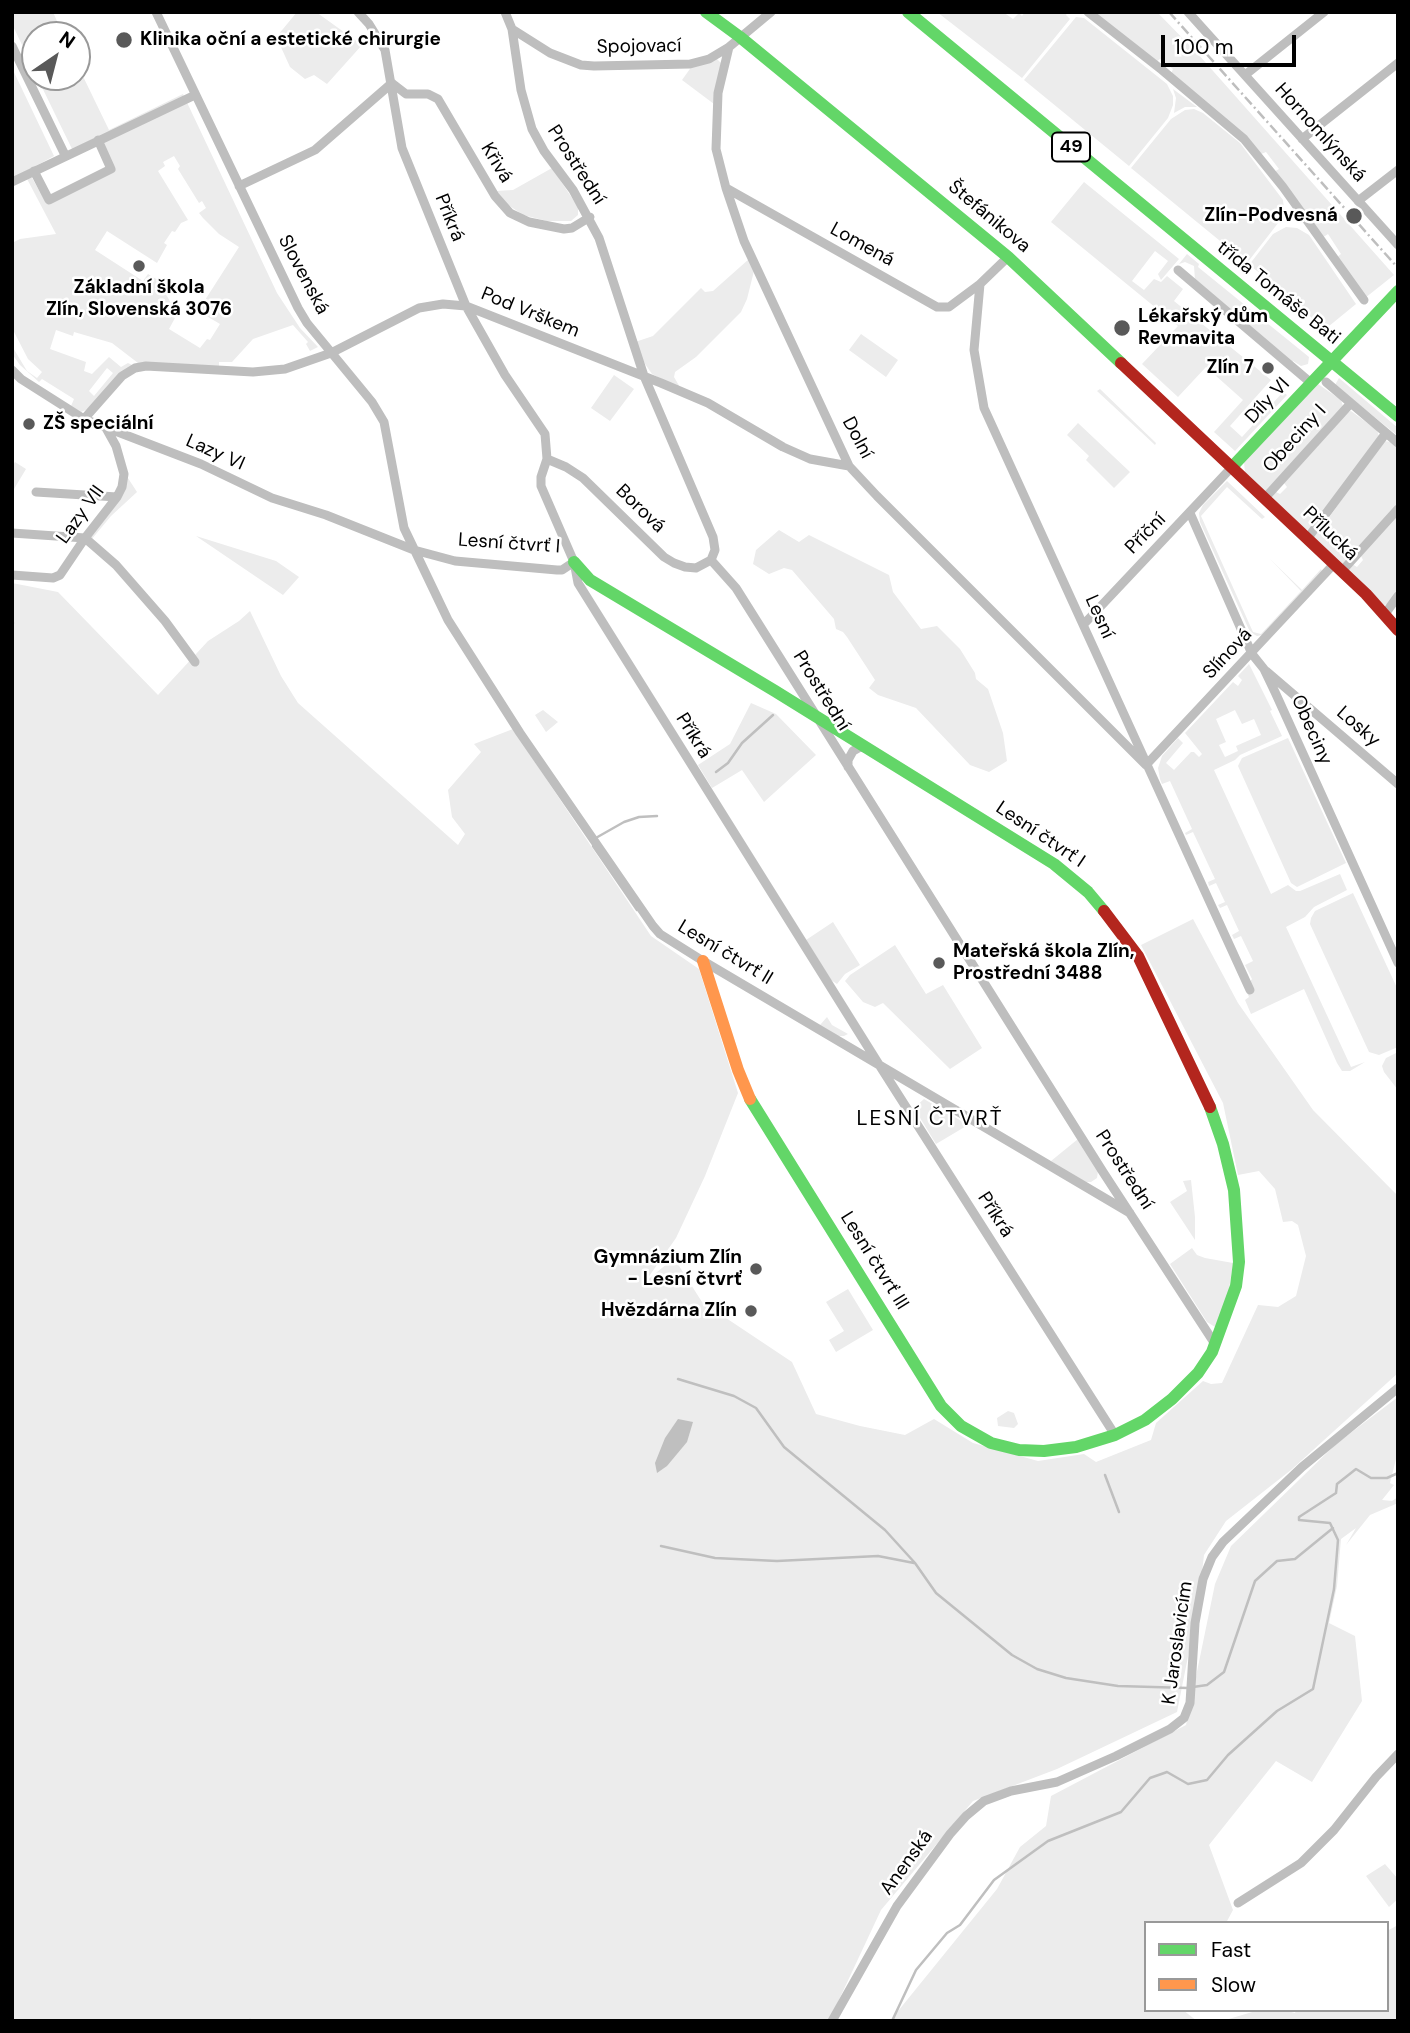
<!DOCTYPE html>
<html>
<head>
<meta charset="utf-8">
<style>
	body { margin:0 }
	#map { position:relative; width:1410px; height:2033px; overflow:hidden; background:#fff; font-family:"DM Sans",sans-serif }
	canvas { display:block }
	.frame { position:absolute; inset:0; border:14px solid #000; pointer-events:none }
	.legend { position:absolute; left:1144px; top:1921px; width:245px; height:91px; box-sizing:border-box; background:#fff; border:2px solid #999; margin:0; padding:9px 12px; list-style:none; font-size:21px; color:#000 }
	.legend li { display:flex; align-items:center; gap:14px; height:35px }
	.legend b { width:35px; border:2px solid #999 }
	.north { position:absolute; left:21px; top:21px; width:70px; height:70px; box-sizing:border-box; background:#fff; border:2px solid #999; border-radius:50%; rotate:35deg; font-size:19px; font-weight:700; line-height:28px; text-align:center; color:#000 }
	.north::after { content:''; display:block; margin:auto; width:24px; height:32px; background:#595959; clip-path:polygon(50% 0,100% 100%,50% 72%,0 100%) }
	.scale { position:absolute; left:1161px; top:35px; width:135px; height:32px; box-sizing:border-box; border:4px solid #000; border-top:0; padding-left:9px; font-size:21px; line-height:24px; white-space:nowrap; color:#000; -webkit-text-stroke:5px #fff; paint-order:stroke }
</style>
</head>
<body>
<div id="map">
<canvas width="1410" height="2033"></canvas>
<div class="frame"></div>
<ul class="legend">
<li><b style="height:9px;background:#63d668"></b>Fast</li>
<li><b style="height:9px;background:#ff974d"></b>Slow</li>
</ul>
<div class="north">N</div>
<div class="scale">100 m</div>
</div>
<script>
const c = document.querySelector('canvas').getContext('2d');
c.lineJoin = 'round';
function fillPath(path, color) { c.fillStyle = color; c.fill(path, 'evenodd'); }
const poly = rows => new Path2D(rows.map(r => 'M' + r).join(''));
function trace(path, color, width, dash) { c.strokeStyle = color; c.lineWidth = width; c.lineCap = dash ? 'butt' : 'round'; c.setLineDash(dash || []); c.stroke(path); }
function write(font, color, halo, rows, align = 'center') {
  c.font = font + ' "DM Sans",sans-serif'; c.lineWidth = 5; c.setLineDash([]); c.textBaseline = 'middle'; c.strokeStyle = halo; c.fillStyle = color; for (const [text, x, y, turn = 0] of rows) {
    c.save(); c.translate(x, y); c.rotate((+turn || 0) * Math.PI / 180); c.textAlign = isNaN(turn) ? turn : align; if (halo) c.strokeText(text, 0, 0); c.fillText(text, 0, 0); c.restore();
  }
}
fillPath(poly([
	[12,12,53,12,63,35,35,35,35,72,12,24],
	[297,12,316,12,362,45,327,84,314,75,305,79,290,67,280,45,278,35],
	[937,12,1003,12,1013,19,1019,13,1022,16,1025,12,1068,12,1066,15,1070,19,1022,78],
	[1090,12,1157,12,1198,54,1394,275,1365,298,1336,258,1341,254,1328,234,1322,238,1274,172,1279,169,1266,152,1261,154,1171,74,1173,69,1160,59,1156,62],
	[1076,17,1084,18,1167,84,1173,96,1173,105,1168,118,1129,166,1024,80],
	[716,58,721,63,714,104,682,80,692,66],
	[77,64,109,130,183,94,277,293,300,328,318,347,310,351,306,344,308,342,293,325,253,339,232,362,219,362,219,368,138,363,112,343,74,332,73,336,56,330,50,349,86,362,84,371,92,374,109,357,121,367,128,363,132,365,88,409,81,412,71,406,74,399,42,379,39,382,20,365,12,354,12,346,27,371,37,378,42,372,28,359,12,328,12,243,20,239,56,234,26,177,32,178,44,199,55,201,110,173,100,144,72,149,37,77,77,77],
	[174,156,180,166,178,169,199,203,202,201,206,208,199,213,203,218,219,234,239,247,198,311,220,324,210,340,207,339,200,348,169,329,175,318,172,316,177,309,172,305,158,280,148,274,143,281,95,250,107,231,157,263,167,245,164,243,172,231,175,232,181,223,188,220,158,171,165,166,163,162],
	[107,368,113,373,94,396,89,391],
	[12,68,54,156,12,179],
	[1173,89,1197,107,1185,107,1174,113,1176,98],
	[1194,109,1203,113,1240,143,1283,200,1284,209,1282,218,1247,263,1131,168,1171,119,1185,110],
	[552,168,578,207,578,215,571,221,547,221,523,215,504,202,496,191,513,190],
	[1084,182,1179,259,1161,280,1158,274,1168,261,1155,251,1132,281,1144,290,1154,279,1161,282,1167,276,1183,289,1174,301,1271,380,1230,426,1242,437,1283,392,1287,395,1235,451,1214,432,1243,400,1206,367,1178,397,1142,364,1178,326,1051,222],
	[1286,227,1297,228,1309,235,1356,304,1323,331,1295,299,1249,265,1273,234],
	[1187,254,1199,264,1198,267,1309,357,1308,364,1301,366,1293,361,1291,364,1195,280,1194,266,1185,262,1179,264],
	[749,259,754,271,747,299,741,312,696,357,675,372,674,377,681,389,652,374,641,358,635,342,653,336,701,288,705,292,713,291],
	[861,334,898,360,886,377,849,350],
	[614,375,634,389,610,421,591,408],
	[1339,378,1398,428,1398,436,1335,385],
	[1318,384,1341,400,1343,406,1268,492,1264,491,1245,472,1244,462],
	[1100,389,1156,443,1155,445,1097,391],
	[1351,411,1377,430,1379,436,1310,530,1305,529,1272,497,1276,492,1280,494,1287,487,1284,483,1347,412],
	[1078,423,1130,472,1114,488,1086,460,1089,456,1067,435],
	[1384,441,1391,442,1398,447,1398,506,1343,564,1314,538,1313,532,1322,533,1327,525,1325,523],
	[15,462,26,469,14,489,12,467],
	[126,475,137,492,111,516,91,540,91,535],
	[1227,481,1265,517,1262,519,1227,487,1201,516,1253,632,1261,634,1301,591,1269,558,1302,590,1321,569,1322,571,1262,635,1257,636,1250,632,1200,522,1199,513,1203,505],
	[1398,513,1398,591,1388,604,1384,605,1348,570,1352,564,1357,567,1363,560,1361,556],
	[779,530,799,542,809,535,889,575,893,592,921,629,937,626,960,649,975,673,976,679,988,689,1003,733,1007,761,989,772,970,765,916,708,878,695,869,688,875,680,847,637,843,632,836,629,834,619,792,570,784,568,769,574,753,564,756,550],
	[196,536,276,561,299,577,283,595],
	[12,583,58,592,158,695,208,641,239,621,250,611,281,676,298,703,458,845,465,834,452,817,448,790,481,752,474,744,513,729,651,936,699,969,738,1093,705,1176,676,1238,645,1282,674,1258,702,1302,792,1362,816,1414,860,1426,905,1435,934,1419,973,1443,1038,1461,1084,1454,1096,1462,1151,1440,1156,1423,1203,1381,1211,1384,1222,1383,1258,1305,1278,1307,1296,1296,1306,1256,1298,1225,1292,1221,1283,1222,1275,1189,1259,1171,1238,1175,1223,1103,1141,945,1193,919,1238,1003,1313,1110,1398,1196,1398,1373,1291,1470,1226,1521,1204,1555,1198,1606,1177,1712,1057,1769,973,1801,881,1910,829,2021,12,2021],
	[1249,664,1272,710,1270,711,1282,736,1240,755,1235,760,1214,770,1271,894,1288,885,1296,891,1300,891,1340,874,1347,890,1314,907,1305,917,1286,927,1351,1067,1365,1062,1350,1071,1342,1071,1337,1063,1304,989,1251,1014,1245,1000,1249,997,1245,988,1252,979,1245,965,1253,961,1241,936,1234,939,1232,935,1239,931,1227,905,1220,908,1218,905,1225,902,1216,883,1209,886,1208,882,1215,879,1193,832,1186,835,1185,833,1192,829,1170,781,1162,784,1160,779,1158,768,1162,756,1178,738,1183,743,1166,763,1174,770,1191,752,1194,752,1199,757,1202,754,1185,733,1233,682,1238,686,1242,680,1238,676],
	[1235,710,1242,724,1254,719,1261,735,1236,746,1238,751,1225,757,1219,745,1226,742,1216,719],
	[751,703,776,714,816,755,764,802,742,770,712,788,698,765,730,744],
	[543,710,558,722,546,732,535,715],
	[1288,738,1346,863,1297,887,1291,883,1238,766,1242,758],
	[1353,893,1398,990,1398,1047,1379,1055,1369,1052,1310,924,1311,918,1315,911],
	[833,922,860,965,845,974,837,984,831,980,806,940],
	[895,945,926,994,943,985,982,1048,950,1069,883,1003,875,1007,863,1002,845,981,850,975],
	[827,1017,832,1025,848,1034,844,1036,838,1036,820,1025],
	[1398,1052,1398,1090,1384,1072,1382,1066,1386,1058],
	[924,1099,968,1125,936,1144,914,1108],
	[1078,1139,1098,1171,1097,1178,1091,1182,1086,1182,1051,1161],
	[1191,1180,1195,1217,1195,1240,1170,1202,1187,1191,1183,1181],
	[1192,1248,1197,1255,1205,1258,1233,1263,1228,1296,1215,1327,1207,1322,1170,1264],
	[848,1289,873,1330,836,1352,829,1340,844,1331,826,1302],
	[1398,1397,1398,1451,1390,1483,1394,1485,1382,1500,1392,1501,1398,1497,1398,1503,1370,1515,1346,1545,1356,1528,1341,1539,1337,1586,1329,1623,1355,1636,1362,1701,1312,1782,1276,1761,1209,1845,1233,1910,1226,1923,1146,1923,1146,2010,1183,2010,1197,2021,890,2021,997,1889,1020,1847,1046,1826,1051,1796,1186,1725,1215,1584,1231,1546,1336,1444],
	[1008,1411,1014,1413,1018,1424,1014,1428,998,1426,997,1418],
	[1385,1864,1398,1879,1398,1899,1389,1907,1366,1876],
	[1398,1925,1398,2021,1222,2021,1259,2010,1284,2010,1295,2013,1296,2010,1387,2010,1387,1931]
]), '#ececec');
fillPath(poly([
	[678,1419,693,1422,687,1442,667,1466,657,1473,655,1463,665,1438]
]), '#bfbfbf');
trace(poly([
	[12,622,13,623],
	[716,772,728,763,742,743,773,715],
	[594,839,624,822,639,817,657,816],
	[593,846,637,910],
	[678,1379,734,1396,756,1408,784,1447,885,1530,915,1563,936,1593,1012,1655,1037,1669,1066,1678,1118,1686,1188,1688],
	[1105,1475,1119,1512],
	[661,1546,715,1558,777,1561,878,1556,914,1563],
	[1193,1687,1207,1685,1224,1672,1255,1581,1277,1561,1295,1559,1333,1528],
	[250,2020,250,2021],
	[892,2021,916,1970,947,1933,960,1925,994,1880,1048,1841,1121,1812,1150,1778,1167,1772,1188,1784,1207,1780,1228,1755,1277,1711,1313,1689,1334,1589,1338,1540,1330,1523,1299,1520,1299,1517,1336,1493,1337,1484,1356,1469,1371,1478,1387,1478,1398,1473]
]), '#bfbfbf', 2.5);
trace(poly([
	[156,12,298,308,307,323,372,402,384,422,404,528,448,620,520,733,653,926,660,934,703,961,1130,1213],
	[358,12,369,24,385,50,402,148,466,306,505,375,545,434,547,459,541,477,541,486,574,562,578,583,878,1063,1115,1435],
	[505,12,512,29,521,90,532,129,544,151,573,190,599,238,644,376,713,537,715,550,711,560],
	[771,12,729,47,718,93,716,149,726,188,744,241,849,466,877,496,1146,765],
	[1088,12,1162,70,1244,139,1283,187,1364,300],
	[1188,12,1398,245],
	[512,29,550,53,581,65,594,66,690,64,709,59,729,47],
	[12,46,65,155],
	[1245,75,1324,12],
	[393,84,406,94,428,94,438,99,495,196,510,213,529,222,564,229,572,228,590,217],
	[1302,139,1398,63],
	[34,171,49,200,111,169,98,140],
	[12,182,195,95],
	[239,186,315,150,392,83],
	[726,188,937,307,949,307,980,284],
	[1358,201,1398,170],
	[1008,257,980,284,974,350,984,408,1250,990],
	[1178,270,1311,383],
	[12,370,21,379,84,419,201,464,272,498,326,515,414,550,455,561,557,570,562,570,574,562],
	[1326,382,1398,443],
	[84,419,122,376,135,368,146,366,253,372,285,369,331,353,419,308,443,304,466,306,661,383,708,403,783,447,810,459,849,466],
	[547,459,566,467,583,478,664,557,674,563,685,567,696,568,711,560],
	[36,492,117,497],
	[1265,498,1351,403],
	[1190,513,1252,654,1264,669,1275,692,1398,963],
	[12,533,85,538,116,565,165,621,195,662],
	[1307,539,1386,433],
	[711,560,736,588,1103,1172,1215,1344],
	[1342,571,1398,509],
	[12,575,53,578,60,575,85,538,117,497,122,487,124,474,116,446,106,428],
	[1385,614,1398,596],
	[1084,624,1232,467],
	[1266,671,1398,784],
	[1146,765,1334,564],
	[848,767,848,760,853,751,860,747,868,749],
	[1238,1903,1301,1863,1334,1830,1376,1777,1398,1754],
	[832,2021,897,1906,950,1834,966,1816,984,1801,1011,1791,1057,1782,1116,1756,1170,1729,1184,1718,1190,1703,1195,1623,1203,1579,1212,1557,1223,1542,1302,1467,1398,1388]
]), '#bebebe', 9);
trace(poly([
	[706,12,740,37,1008,257,1121,363],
	[908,12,1398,416],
	[1232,467,1398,291],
	[574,562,590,580,775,691,1054,864,1088,892,1104,911],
	[750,1099,941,1406,961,1426,991,1443,1019,1450,1044,1451,1076,1447,1115,1435,1145,1420,1172,1399,1198,1373,1212,1352,1236,1286,1239,1262,1234,1190,1223,1144,1210,1107]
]), '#63d668', 12);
trace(poly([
	[703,961,738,1070,750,1099]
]), '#ff974d', 12);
trace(poly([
	[1121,363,1366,594,1398,630],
	[1104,911,1138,956,1210,1107]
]), '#b3261e', 12);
trace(poly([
	[1169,12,1398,268]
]), '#bebebe', 2.5, [10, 3.5, 2, 3.5]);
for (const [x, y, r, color] of [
	[124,40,9,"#595959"],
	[1354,216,9,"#595959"],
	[139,266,7,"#595959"],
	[1122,328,9,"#595959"],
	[1268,368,7,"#595959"],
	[29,424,7,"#595959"],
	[939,963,7,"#595959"],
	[756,1269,7,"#595959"],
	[751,1311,7,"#595959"]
]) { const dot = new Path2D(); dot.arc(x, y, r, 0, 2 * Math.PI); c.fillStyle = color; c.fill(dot); trace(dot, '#fff', 2.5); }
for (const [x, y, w] of [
	[1071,147,38]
]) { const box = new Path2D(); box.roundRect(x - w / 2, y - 14.5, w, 29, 5); c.fillStyle = '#fff'; c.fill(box); trace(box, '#000', 2); }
write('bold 18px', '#000', null, [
	["49",1071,147]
]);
write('bold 19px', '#000', '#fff', [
	["Klinika oční a estetické chirurgie",140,40],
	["Zlín-Podvesná",1338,216,"right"],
	["Základní škola",139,288,"center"],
	["Zlín, Slovenská 3076",139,310,"center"],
	["Lékařský dům",1138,317],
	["Revmavita",1138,339],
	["Zlín 7",1254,368,"right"],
	["ZŠ speciální",43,424],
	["Mateřská škola Zlín,",953,952],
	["Prostřední 3488",953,974],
	["Gymnázium Zlín",742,1258,"right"],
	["- Lesní čtvrť",742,1280,"right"],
	["Hvězdárna Zlín",737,1311,"right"]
], 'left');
write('19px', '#000', '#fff', [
	["Spojovací",639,47,-1],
	["Hornomlýnská",1320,133,48],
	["Křivá",496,163,59],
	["Prostřední",576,165,57],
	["Štefánikova",989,217,40],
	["Příkrá",449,218,68],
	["Lomená",862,245,29],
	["Slovenská",303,275,62],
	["třída Tomáše Bati",1278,293,39],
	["Pod Vrškem",530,313,22],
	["Díly VI",1268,401,-47],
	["Dolní",857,438,62],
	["Obeciny I",1295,439,-48],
	["Lazy VI",215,453,24],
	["Borová",640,509,44],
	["Lazy VII",81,515,-54],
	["Příční",1146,534,-46],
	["Přílucká",1330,534,44],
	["Lesní čtvrť I",509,544,4],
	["Lesní",1099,617,66],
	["Slínová",1228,654,-47],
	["Prostřední",821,691,58],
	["Losky",1358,727,41],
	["Obeciny",1311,730,66],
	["Příkrá",693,736,58],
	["Lesní čtvrť I",1040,835,34],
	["Lesní čtvrť II",725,953,31],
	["Prostřední",1124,1170,57],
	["Příkrá",995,1215,57],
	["Lesní čtvrť III",874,1261,58],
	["K Jaroslavicím",1178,1643,-82],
	["Anenská",907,1863,-54]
]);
c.letterSpacing = '2px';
write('21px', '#000', '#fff', [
	["LESNÍ ČTVRŤ",930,1119]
]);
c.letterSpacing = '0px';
</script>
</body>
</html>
